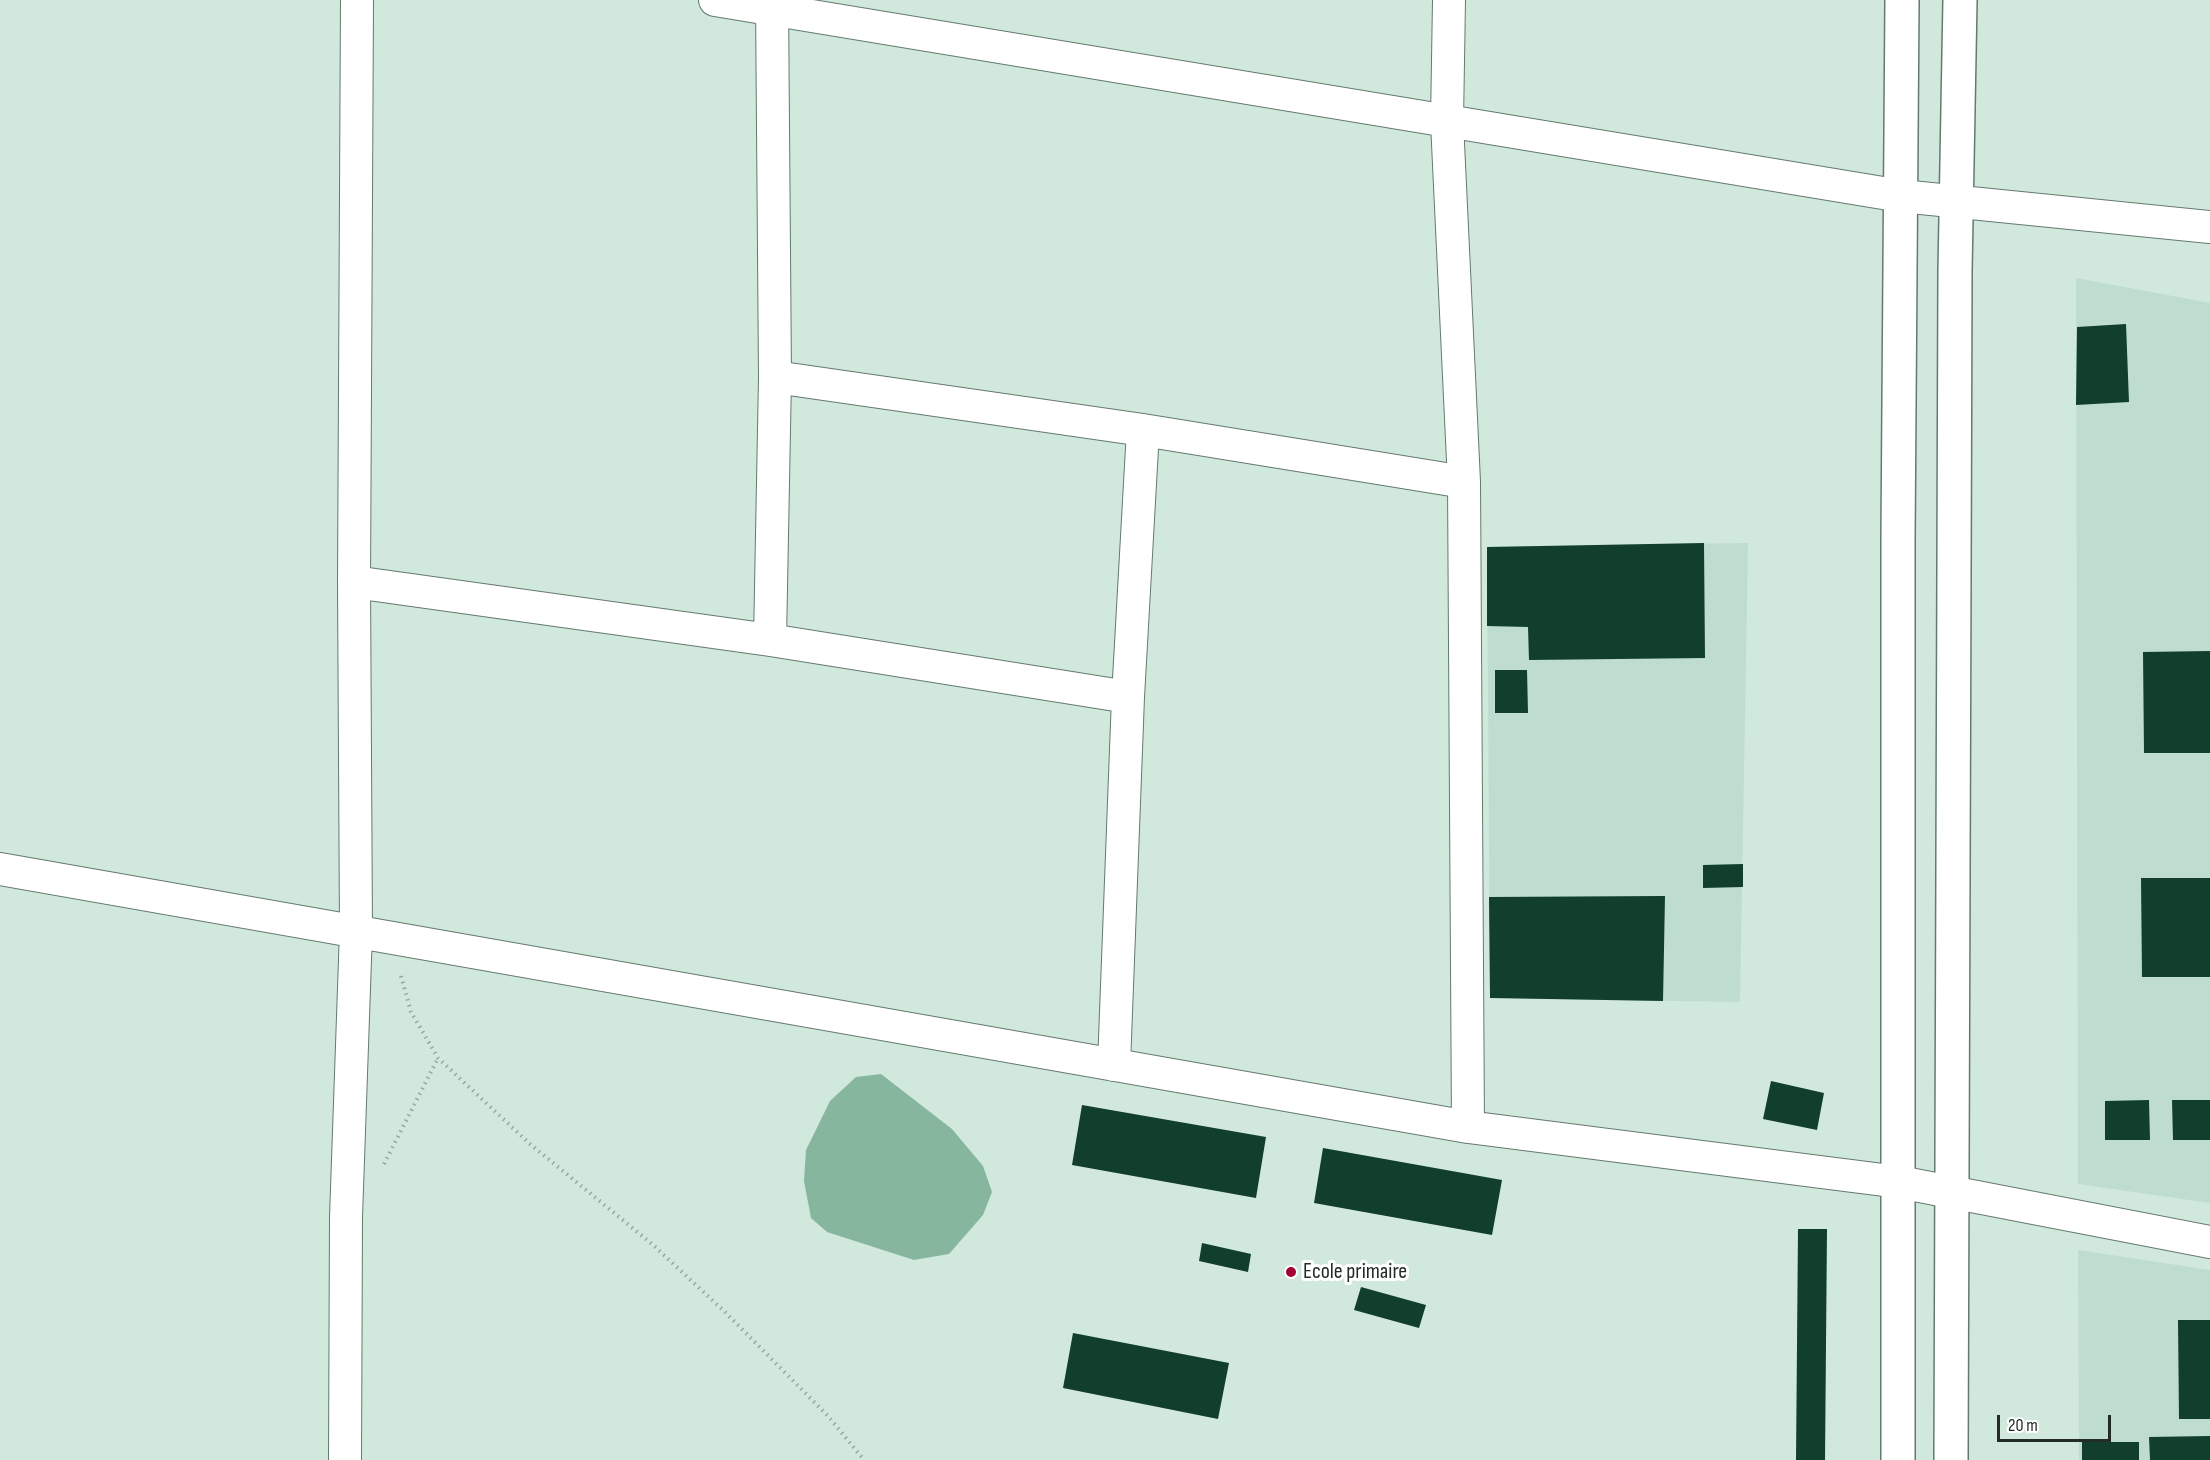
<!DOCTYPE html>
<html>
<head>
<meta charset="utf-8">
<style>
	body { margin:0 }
	#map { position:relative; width:2210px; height:1460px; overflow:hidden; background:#d1e8dd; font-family:"Sofia Sans Condensed",sans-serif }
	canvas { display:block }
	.scale { position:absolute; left:1997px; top:1415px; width:114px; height:27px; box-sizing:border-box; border:3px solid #222b27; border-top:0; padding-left:8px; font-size:18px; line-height:21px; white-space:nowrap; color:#222b27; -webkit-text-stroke:4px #fff; paint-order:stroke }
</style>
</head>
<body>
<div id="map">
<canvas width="2210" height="1460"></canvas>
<div class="scale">20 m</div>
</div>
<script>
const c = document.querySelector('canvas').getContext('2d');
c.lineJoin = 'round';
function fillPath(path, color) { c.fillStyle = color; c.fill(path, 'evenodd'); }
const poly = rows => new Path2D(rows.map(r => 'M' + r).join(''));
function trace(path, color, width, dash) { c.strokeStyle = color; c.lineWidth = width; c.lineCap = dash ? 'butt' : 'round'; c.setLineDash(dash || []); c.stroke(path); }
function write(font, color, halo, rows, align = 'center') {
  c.font = font + ' "Sofia Sans Condensed",sans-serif'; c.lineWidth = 6; c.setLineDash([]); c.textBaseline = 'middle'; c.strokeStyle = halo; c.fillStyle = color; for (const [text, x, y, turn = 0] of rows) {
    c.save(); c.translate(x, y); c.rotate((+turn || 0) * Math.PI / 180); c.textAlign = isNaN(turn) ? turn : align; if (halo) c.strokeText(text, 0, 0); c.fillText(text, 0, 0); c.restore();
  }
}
fillPath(poly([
	[2076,278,2210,303,2210,1203,2078,1184],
	[1748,543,1740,1002,1490,998,1487,547],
	[2078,1250,2210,1270,2210,1460,2079,1460]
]), '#bfddcf');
fillPath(poly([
	[881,1074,952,1129,983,1166,992,1192,983,1215,949,1254,914,1260,827,1232,811,1218,804,1181,806,1150,830,1101,856,1077]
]), '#87b69f');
fillPath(poly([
	[2126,324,2129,402,2076,405,2077,327],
	[1704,543,1705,658,1529,660,1528,627,1487,626,1487,547],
	[2210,651,2210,753,2144,753,2143,652],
	[1495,670,1527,670,1528,713,1495,713],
	[1743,864,1743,887,1703,888,1703,865],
	[2141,878,2210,878,2210,977,2142,977],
	[1665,896,1663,1001,1490,998,1489,897],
	[1771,1081,1824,1093,1817,1130,1763,1119],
	[2149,1100,2150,1140,2105,1140,2105,1101],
	[2172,1100,2210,1100,2210,1140,2173,1140],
	[1082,1105,1266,1137,1256,1198,1072,1165],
	[1323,1148,1502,1180,1492,1235,1314,1203],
	[1798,1229,1827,1229,1825,1460,1796,1460],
	[1202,1243,1251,1254,1248,1272,1199,1261],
	[1361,1287,1426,1305,1419,1328,1354,1310],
	[2178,1320,2210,1320,2210,1419,2179,1419],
	[1073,1333,1229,1363,1218,1419,1063,1388],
	[2210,1436,2210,1460,2150,1460,2149,1437],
	[2082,1442,2139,1442,2139,1460,2082,1460]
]), '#113e2d');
const minor = poly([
	[715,0,1901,196,2210,227],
	[1449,0,1447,122,1464,482,1468,1127],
	[775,377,1143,430,1464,482],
	[354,582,770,640,1128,697],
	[770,640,775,377,772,0],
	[0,869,1468,1127,1899,1182,2210,1242],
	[1114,1065,1128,697,1143,430],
	[345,1460,346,1217,356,931,354,582,357,0]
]);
const tertiary = poly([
	[1898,1460,1898,539,1902,0],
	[1951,1460,1955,271,1960,0]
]);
trace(minor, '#657a6f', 34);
trace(tertiary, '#657a6f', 36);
trace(poly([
	[401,976,411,1012,438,1058,530,1144,652,1244,725,1312,828,1416,864,1460],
	[384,1164,438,1058]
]), '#96a9a0', 4, [1.5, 4.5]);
trace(minor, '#fff', 32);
trace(tertiary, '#fff', 33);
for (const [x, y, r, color] of [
	[1291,1272,6,"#a10136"]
]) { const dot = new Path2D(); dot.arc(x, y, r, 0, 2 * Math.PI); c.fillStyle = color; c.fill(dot); trace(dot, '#fff', 2); }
write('22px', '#222b27', '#fff', [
	["Ecole primaire",1303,1272]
], 'left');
</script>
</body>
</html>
